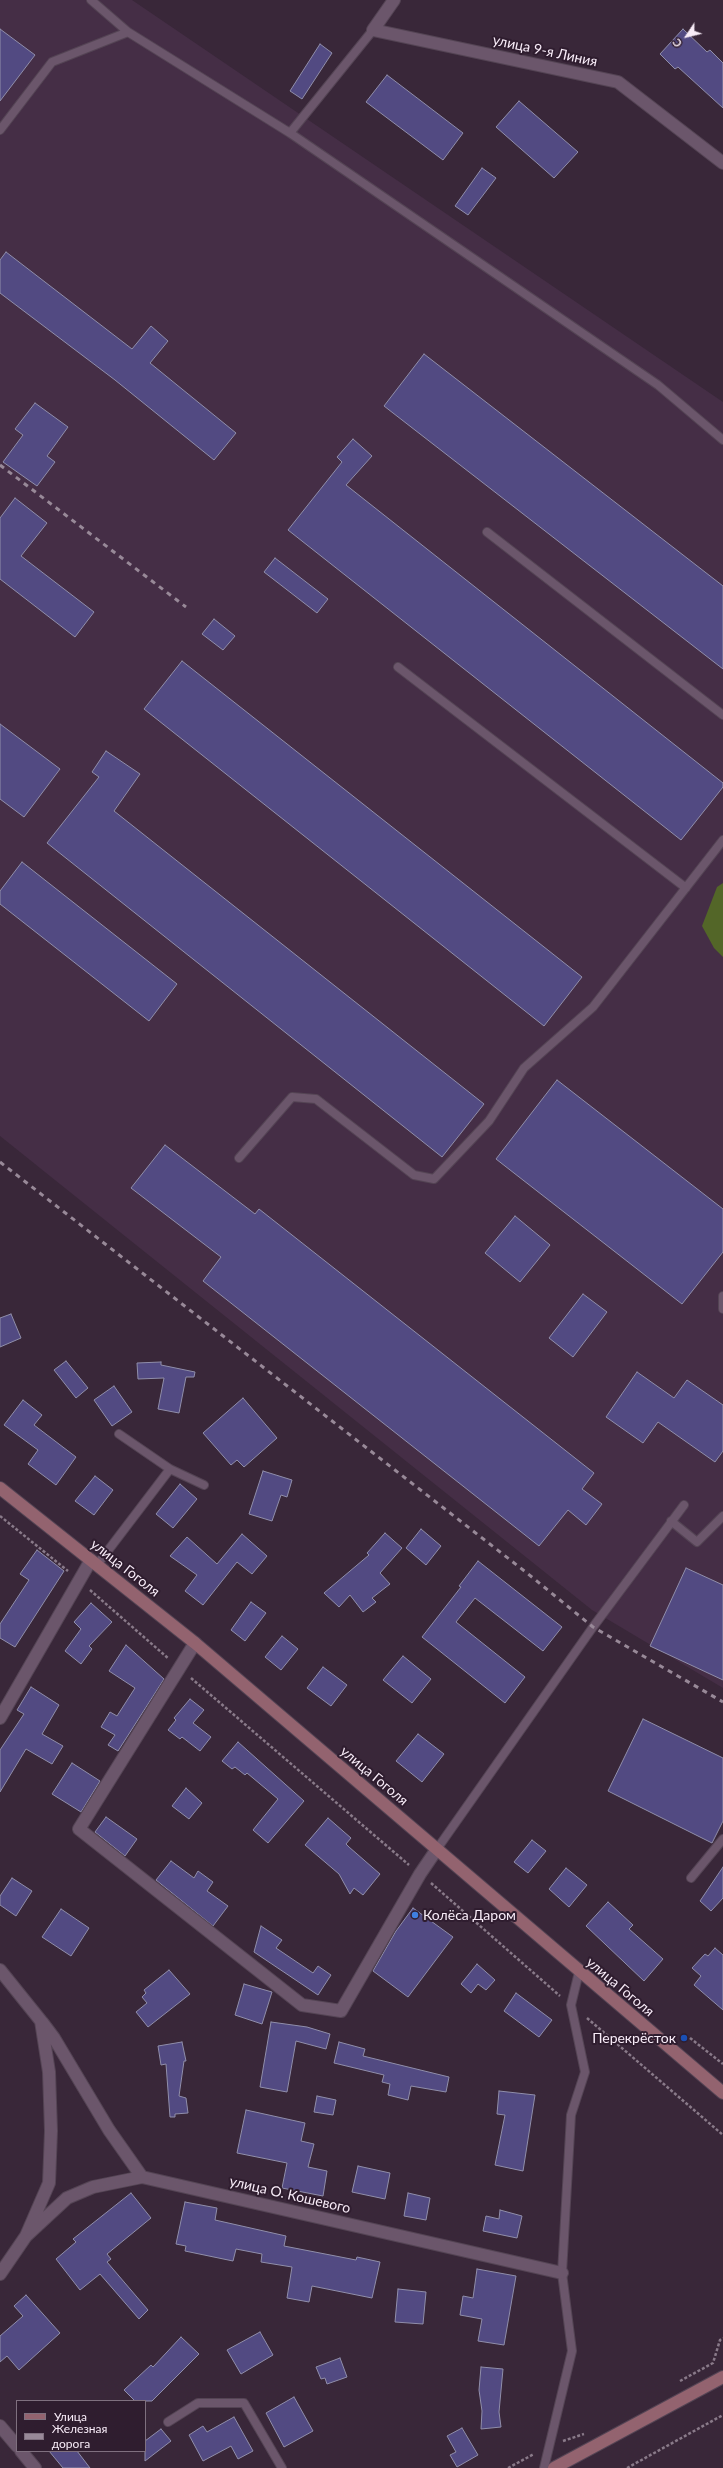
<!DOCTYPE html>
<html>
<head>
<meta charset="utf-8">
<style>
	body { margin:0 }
	#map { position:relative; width:723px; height:2468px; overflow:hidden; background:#392739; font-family:Lato,sans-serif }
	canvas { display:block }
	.legend { position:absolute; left:16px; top:2400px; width:130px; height:52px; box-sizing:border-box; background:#2f1d2f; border:1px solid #7f707f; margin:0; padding:5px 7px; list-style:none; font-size:12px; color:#f8ecf8 }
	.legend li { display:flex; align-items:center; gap:8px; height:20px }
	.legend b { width:20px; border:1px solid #7f707f }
	.north { position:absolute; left:667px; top:16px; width:40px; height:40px; -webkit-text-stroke:3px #2f1d2f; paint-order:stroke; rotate:235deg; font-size:11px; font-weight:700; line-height:16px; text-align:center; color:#f8ecf8 }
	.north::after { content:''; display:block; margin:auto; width:14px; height:18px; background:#f8ecf8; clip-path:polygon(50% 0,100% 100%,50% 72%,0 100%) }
</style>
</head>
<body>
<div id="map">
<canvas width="723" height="2468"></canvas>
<ul class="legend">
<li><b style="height:5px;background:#93636f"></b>Улица</li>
<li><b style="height:5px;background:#988998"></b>Железная дорога</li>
</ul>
<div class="north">С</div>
</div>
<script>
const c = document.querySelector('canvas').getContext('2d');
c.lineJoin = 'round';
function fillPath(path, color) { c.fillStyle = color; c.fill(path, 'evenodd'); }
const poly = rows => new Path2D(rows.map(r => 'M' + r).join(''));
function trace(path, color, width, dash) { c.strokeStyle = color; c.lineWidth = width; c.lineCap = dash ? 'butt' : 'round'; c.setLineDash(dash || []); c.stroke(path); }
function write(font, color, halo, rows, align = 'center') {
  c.font = font + ' Lato,sans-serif'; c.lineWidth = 4; c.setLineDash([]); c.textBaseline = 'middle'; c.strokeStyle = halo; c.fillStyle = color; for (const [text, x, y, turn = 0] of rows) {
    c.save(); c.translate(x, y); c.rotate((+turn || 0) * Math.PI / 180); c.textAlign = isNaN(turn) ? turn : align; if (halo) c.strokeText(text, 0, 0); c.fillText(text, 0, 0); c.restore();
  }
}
fillPath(poly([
	[0,0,132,0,723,402,723,1688,592,1610,0,1136]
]), '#452e46');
fillPath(poly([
	[723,883,723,957,714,948,702,926,717,887]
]), '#536628');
const building = poly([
	[0,29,35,55,0,101,0,29],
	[683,29,707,52,710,50,723,63,723,108,678,67,675,69,660,54,683,29],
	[320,44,332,53,302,99,290,91,320,44],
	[387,75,463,133,443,160,366,102,387,75],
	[519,101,578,152,554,178,496,127,519,101],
	[482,168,496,178,468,215,455,206,482,168],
	[6,252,132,349,151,326,168,341,150,363,236,433,214,460,115,380,0,293,0,260,6,252],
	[424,354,723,586,723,669,384,406,424,354],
	[35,403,68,427,47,456,55,462,37,486,3,462,23,435,15,429,35,403],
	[353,439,372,456,346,485,723,783,723,787,681,840,288,530,342,462,337,457,353,439],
	[15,498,47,523,21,556,94,612,75,637,0,579,0,518,15,498],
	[275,558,328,599,317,613,264,572,275,558],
	[214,619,235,636,223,650,202,634,214,619],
	[182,661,582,977,544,1026,144,709,182,661],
	[0,724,60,769,24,817,0,799,0,724],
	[106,751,140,774,114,811,484,1104,442,1157,47,843,99,777,92,772,106,751],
	[22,862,177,984,149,1021,0,904,0,891,22,862],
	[557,1080,723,1209,723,1252,682,1304,496,1159,557,1080],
	[165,1145,255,1214,259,1209,594,1473,582,1489,602,1504,586,1525,568,1510,539,1546,203,1281,221,1257,131,1188,165,1145],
	[515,1216,550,1245,520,1282,485,1253,515,1216],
	[583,1294,607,1312,573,1357,549,1338,583,1294],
	[11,1314,21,1338,0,1347,0,1318,11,1314],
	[66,1361,88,1388,76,1398,54,1370,66,1361],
	[161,1362,161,1365,195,1372,194,1377,186,1377,179,1413,158,1409,164,1378,138,1379,137,1363,161,1362],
	[637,1372,674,1398,687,1380,723,1405,723,1451,715,1462,658,1422,643,1443,606,1417,637,1372],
	[114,1386,132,1412,112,1426,94,1400,114,1386],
	[243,1398,277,1438,244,1467,237,1460,231,1465,203,1433,243,1398],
	[23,1400,42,1415,34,1425,76,1457,56,1485,28,1464,38,1450,4,1425,23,1400],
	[263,1471,292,1480,287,1497,281,1495,272,1521,249,1514,263,1471],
	[95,1476,113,1490,94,1515,75,1501,95,1476],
	[180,1484,197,1499,173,1528,156,1514,180,1484],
	[421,1529,441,1546,426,1565,406,1548,421,1529],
	[385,1533,402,1548,380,1573,390,1584,372,1598,376,1602,363,1612,350,1595,339,1607,324,1593,369,1555,367,1553,385,1533],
	[242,1534,267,1556,252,1574,237,1562,203,1605,185,1591,197,1575,170,1556,187,1537,217,1564,242,1534],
	[37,1550,64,1571,15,1647,0,1638,0,1624,29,1580,20,1574,37,1550],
	[478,1561,562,1627,543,1651,475,1598,456,1622,525,1677,505,1703,422,1637,461,1587,459,1586,478,1561],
	[686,1568,723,1585,723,1680,650,1646,686,1568],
	[251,1602,266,1613,245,1641,231,1630,251,1602],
	[91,1603,112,1622,89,1646,92,1649,81,1664,65,1651,81,1629,74,1622,91,1603],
	[282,1636,298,1649,281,1670,265,1657,282,1636],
	[126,1645,164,1679,118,1751,108,1745,115,1735,101,1727,110,1712,117,1716,135,1688,109,1671,126,1645],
	[403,1656,431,1679,412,1703,383,1680,403,1656],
	[323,1667,347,1685,331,1706,307,1688,323,1667],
	[31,1687,59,1705,42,1734,63,1746,52,1764,26,1749,0,1792,0,1750,24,1714,17,1710,31,1687],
	[190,1699,204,1710,193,1723,211,1737,200,1751,182,1737,180,1739,168,1730,176,1720,174,1718,190,1699],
	[643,1719,723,1758,723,1821,712,1843,608,1791,643,1719],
	[418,1734,444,1754,422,1782,396,1761,418,1734],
	[238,1742,304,1801,268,1843,253,1830,278,1799,247,1773,245,1775,235,1767,232,1769,222,1761,238,1742],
	[72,1763,100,1781,81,1812,52,1794,72,1763],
	[186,1788,202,1803,189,1819,172,1806,186,1788],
	[106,1817,137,1839,125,1856,95,1832,106,1817],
	[328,1818,351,1838,346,1844,349,1847,380,1874,363,1895,354,1888,350,1894,339,1874,305,1845,328,1818],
	[532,1840,546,1851,528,1873,514,1862,532,1840],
	[171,1861,194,1878,198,1871,213,1882,207,1891,228,1906,213,1926,156,1880,171,1861],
	[723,1867,723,1898,711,1911,700,1901,723,1867],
	[566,1868,587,1885,569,1907,549,1889,566,1868],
	[12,1878,32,1891,16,1916,0,1905,0,1896,12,1878],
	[608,1902,633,1925,629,1929,663,1959,644,1981,586,1926,608,1902],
	[413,1908,453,1937,408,1997,373,1971,396,1931,413,1908],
	[61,1909,89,1928,71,1956,42,1937,61,1909],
	[261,1926,282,1940,276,1948,313,1973,318,1966,331,1975,318,1995,254,1952,261,1926],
	[715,1948,723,1955,723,2010,694,1985,701,1976,692,1968,705,1954,708,1956,715,1948],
	[477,1964,495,1980,486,1990,478,1984,471,1993,461,1984,477,1964],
	[169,1970,190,1994,148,2027,136,2012,147,2003,142,1997,146,1993,144,1990,169,1970],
	[244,1984,272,1992,262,2024,235,2015,244,1984],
	[516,1993,552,2020,539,2037,504,2011,516,1993],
	[271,2022,307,2027,330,2034,326,2049,296,2041,287,2092,260,2087,271,2022],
	[182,2042,186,2061,184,2061,179,2096,186,2098,188,2113,175,2114,175,2117,170,2117,166,2064,161,2065,158,2046,182,2042],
	[339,2042,365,2049,363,2056,449,2077,446,2092,411,2086,408,2100,388,2095,390,2084,382,2082,384,2075,334,2063,339,2042],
	[499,2091,535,2095,523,2171,495,2165,505,2115,497,2114,499,2091],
	[317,2096,336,2100,333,2115,314,2112,317,2096],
	[246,2110,305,2123,301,2141,314,2144,308,2167,327,2171,323,2196,282,2188,287,2163,237,2153,246,2110],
	[358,2166,390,2173,385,2199,352,2192,358,2166],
	[131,2193,151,2218,107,2254,111,2259,107,2262,148,2310,139,2319,100,2274,80,2290,56,2259,76,2242,73,2239,131,2193],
	[408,2193,430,2198,426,2220,404,2216,408,2193],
	[185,2202,217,2208,215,2220,286,2236,284,2246,356,2260,357,2257,380,2262,372,2298,312,2286,309,2302,287,2298,292,2267,261,2262,262,2254,236,2249,233,2261,185,2251,186,2246,176,2244,185,2202],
	[500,2210,522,2216,517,2238,483,2231,486,2216,499,2219,500,2210],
	[477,2269,516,2276,504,2345,478,2341,482,2319,460,2315,463,2296,473,2298,477,2269],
	[398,2289,426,2292,423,2324,395,2322,398,2289],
	[26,2295,60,2333,19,2370,7,2356,0,2362,0,2336,23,2316,14,2306,26,2295],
	[260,2332,273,2355,241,2374,227,2350,260,2332],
	[181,2337,199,2354,152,2401,135,2401,124,2390,151,2365,153,2367,181,2337],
	[340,2358,347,2377,327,2384,325,2378,321,2379,316,2367,340,2358],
	[481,2367,503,2369,499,2412,501,2427,481,2429,482,2411,479,2390,481,2367],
	[294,2397,313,2431,284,2447,266,2413,294,2397],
	[234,2417,253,2451,238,2459,231,2446,203,2461,189,2435,203,2426,207,2432,234,2417],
	[462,2428,478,2455,457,2467,450,2455,456,2452,447,2436,462,2428],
	[161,2429,171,2441,145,2461,145,2441,161,2429],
	[49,2451,77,2451,90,2468,63,2468,49,2451]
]);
fillPath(building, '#524a82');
trace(building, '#908eaa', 1);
const service = poly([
	[91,0,128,32,290,133,373,30],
	[0,130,52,62,128,32],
	[290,133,658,385,723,440],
	[487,532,723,715],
	[398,667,686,888],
	[239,1158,292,1097,316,1099,414,1175,434,1179,489,1121,524,1068,593,1007,723,840],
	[723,1296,723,1309],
	[119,1434,170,1469,204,1485],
	[671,1521,697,1542,723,1516],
	[97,1565,170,1469],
	[437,1849,593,1627,684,1505],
	[691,1878,723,1839],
	[168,2422,198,2403,244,2403,282,2468],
	[544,2468,572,2351,562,2273,571,2115,585,2072,571,2005,579,1972]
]);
const minor = poly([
	[394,0,373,30,618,82,723,163],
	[195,1643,79,1829,302,2005,341,2011,420,1874,437,1849],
	[0,1718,91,1560],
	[0,1970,41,2021,49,2072,51,2131,49,2183,26,2236,0,2274],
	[42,2022,54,2038,109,2130,142,2177],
	[26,2236,67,2198,93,2187,142,2177,562,2273],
	[0,2426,17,2446],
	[21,2451,35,2468]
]);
const secondary = poly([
	[0,1488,195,1643,723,2093],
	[554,2468,723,2377]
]);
trace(service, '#544454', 10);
trace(minor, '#544454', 14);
trace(secondary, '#544454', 14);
trace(poly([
	[0,1516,68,1571],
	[90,1590,169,1659],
	[191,1678,409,1865],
	[431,1883,560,1996],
	[587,2018,723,2135],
	[690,2038,723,2064],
	[680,2381,713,2363,720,2340,723,2338],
	[563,2441,584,2434],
	[508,2468,534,2454],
	[627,2468,723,2415]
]), '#897a89', 2.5, [3, 2]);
trace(service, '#6b566b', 8);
trace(minor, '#6b566b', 12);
trace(secondary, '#93636f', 12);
trace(poly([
	[0,465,186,607],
	[0,1162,527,1573,593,1627,723,1702]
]), '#988998', 3, [5, 5]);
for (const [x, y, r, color] of [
	[415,1915,4,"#3f7fe0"],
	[684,2038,4,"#1a4fb4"]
]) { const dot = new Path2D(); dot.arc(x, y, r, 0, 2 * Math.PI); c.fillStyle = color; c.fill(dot); trace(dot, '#2f1d2f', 1.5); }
write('14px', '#f8ecf8', '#2f1d2f', [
	["улица 9-я Линия",545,51,12],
	["улица Гоголя",125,1568,38],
	["улица Гоголя",374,1776,40],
	["улица Гоголя",620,1987,40],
	["улица О. Кошевого",290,2195,13]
]);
write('14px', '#f8ecf8', '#2f1d2f', [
	["Колёса Даром",423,1915],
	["Перекрёсток",676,2038,"right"]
], 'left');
</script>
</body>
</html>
